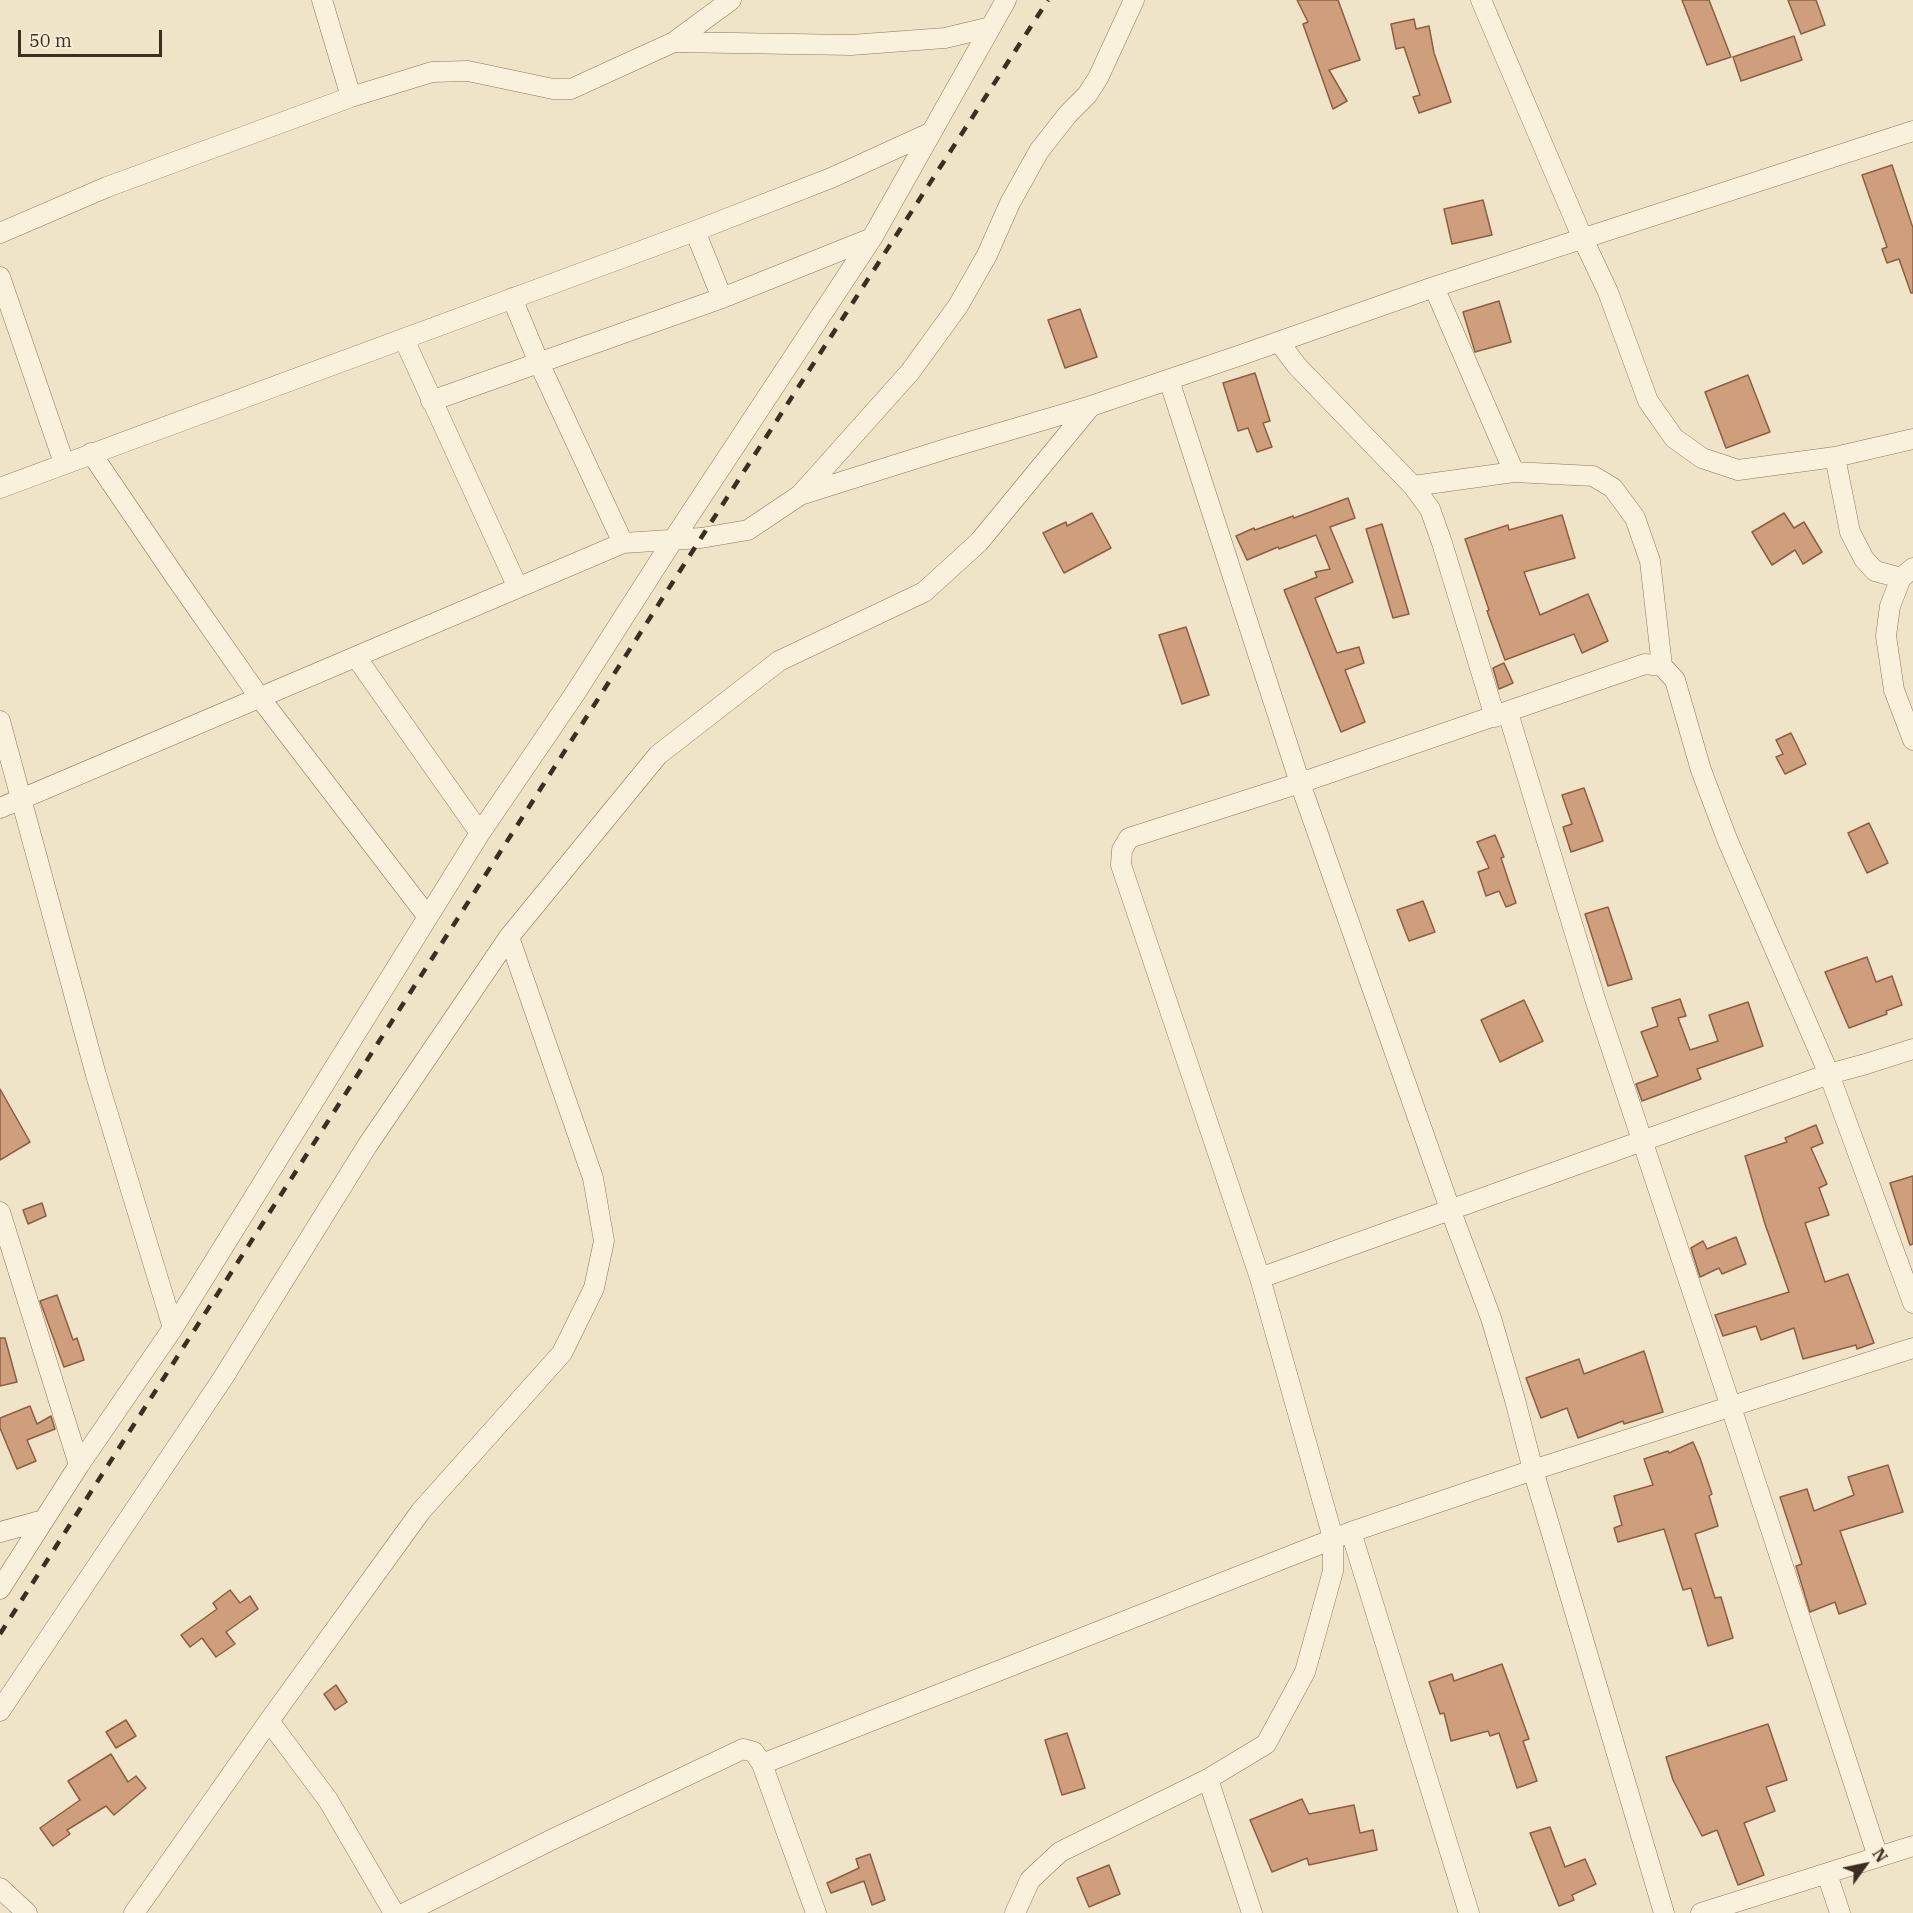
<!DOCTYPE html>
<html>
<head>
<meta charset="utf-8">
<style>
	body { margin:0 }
	#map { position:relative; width:1913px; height:1913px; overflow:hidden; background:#f0e4c8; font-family:"IBM Plex Serif",serif }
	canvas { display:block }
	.north { position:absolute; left:1835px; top:1835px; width:60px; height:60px; -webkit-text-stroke:4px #f7eed8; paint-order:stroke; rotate:57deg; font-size:16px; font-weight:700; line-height:24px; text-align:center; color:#3d2e20 }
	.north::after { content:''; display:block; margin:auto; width:21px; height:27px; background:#3d2e20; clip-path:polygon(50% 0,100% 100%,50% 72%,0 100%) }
	.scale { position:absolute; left:18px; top:30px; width:144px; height:27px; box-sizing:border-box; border:3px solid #3d2e20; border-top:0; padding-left:8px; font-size:18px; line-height:21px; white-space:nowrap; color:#3d2e20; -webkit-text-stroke:4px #f7eed8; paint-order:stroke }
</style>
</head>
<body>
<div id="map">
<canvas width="1913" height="1913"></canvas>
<div class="north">N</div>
<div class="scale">50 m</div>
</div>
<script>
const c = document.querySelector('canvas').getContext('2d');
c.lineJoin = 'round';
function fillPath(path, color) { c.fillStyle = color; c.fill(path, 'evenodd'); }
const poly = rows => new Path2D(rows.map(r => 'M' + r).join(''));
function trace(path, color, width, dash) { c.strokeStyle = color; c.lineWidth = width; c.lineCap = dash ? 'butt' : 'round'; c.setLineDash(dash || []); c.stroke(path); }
const building = poly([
	[1297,0,1338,0,1360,60,1329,70,1347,101,1333,109,1303,24,1308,22,1297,0],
	[1682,0,1709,0,1731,57,1707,65,1682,0],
	[1788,0,1816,0,1825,25,1801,34,1788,0],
	[1414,19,1416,29,1429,26,1434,53,1451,102,1419,113,1413,97,1420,95,1404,47,1396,49,1391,24,1414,19],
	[1794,36,1802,60,1741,81,1733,57,1794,36],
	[1892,165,1913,228,1913,293,1911,293,1899,259,1887,263,1882,249,1887,247,1862,175,1892,165],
	[1483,200,1492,235,1452,244,1444,209,1483,200],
	[1499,301,1511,342,1475,352,1463,312,1499,301],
	[1080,309,1097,357,1065,368,1048,320,1080,309],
	[1255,373,1270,421,1263,423,1272,447,1257,452,1248,428,1238,431,1223,383,1255,373],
	[1748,375,1770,432,1726,448,1705,392,1748,375],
	[1348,498,1355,518,1330,527,1353,582,1315,598,1337,653,1359,647,1364,663,1345,670,1365,722,1341,732,1284,590,1317,577,1315,572,1330,569,1316,535,1279,549,1278,547,1247,560,1236,536,1254,528,1255,530,1293,516,1294,518,1348,498],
	[1092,513,1111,548,1064,573,1043,533,1066,522,1067,526,1092,513],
	[1784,513,1794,528,1804,522,1822,552,1803,564,1795,550,1772,565,1752,532,1784,513],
	[1562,515,1575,558,1524,572,1540,615,1588,594,1608,641,1582,653,1574,634,1505,660,1487,611,1489,610,1465,539,1508,525,1509,530,1562,515],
	[1382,524,1409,614,1393,618,1366,529,1382,524],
	[1186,627,1209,695,1182,704,1159,635,1186,627],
	[1504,663,1513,683,1499,689,1493,668,1504,663],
	[1791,733,1806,764,1785,774,1776,757,1783,754,1776,740,1791,733],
	[1584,788,1603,841,1571,852,1563,827,1572,824,1562,795,1584,788],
	[1869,823,1888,863,1867,873,1848,833,1869,823],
	[1495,835,1504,857,1501,858,1516,903,1506,907,1499,891,1486,896,1478,872,1489,868,1477,842,1495,835],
	[1423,901,1435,932,1409,941,1397,910,1423,901],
	[1608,907,1632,979,1608,986,1585,914,1608,907],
	[1867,957,1876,982,1892,976,1902,1005,1886,1011,1887,1014,1849,1028,1825,972,1867,957],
	[1680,999,1686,1016,1678,1018,1690,1050,1718,1041,1709,1015,1748,1002,1763,1046,1697,1069,1701,1079,1642,1101,1636,1084,1658,1076,1641,1032,1658,1026,1652,1008,1680,999],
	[1524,1000,1543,1041,1500,1062,1481,1020,1524,1000],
	[0,1089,30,1142,0,1160,0,1089],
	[1816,1125,1823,1143,1811,1148,1827,1184,1819,1188,1829,1215,1805,1223,1825,1282,1848,1274,1874,1343,1857,1349,1856,1345,1803,1359,1794,1328,1761,1340,1756,1326,1723,1336,1715,1315,1789,1292,1765,1224,1745,1156,1787,1142,1785,1138,1816,1125],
	[1913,1176,1913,1244,1910,1245,1890,1183,1913,1176],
	[42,1203,46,1216,28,1224,23,1210,42,1203],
	[1736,1237,1746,1264,1722,1274,1719,1268,1700,1277,1691,1248,1703,1241,1707,1249,1736,1237],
	[57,1295,73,1340,77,1338,84,1360,64,1367,40,1301,57,1295],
	[0,1338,5,1338,17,1382,0,1386,0,1338],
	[1644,1351,1663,1412,1624,1424,1623,1421,1578,1438,1567,1408,1541,1418,1526,1378,1579,1359,1584,1374,1644,1351],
	[30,1406,37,1424,51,1416,55,1429,27,1440,36,1461,17,1469,0,1428,0,1418,30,1406],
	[1693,1442,1700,1458,1712,1494,1709,1496,1718,1526,1695,1534,1715,1598,1721,1597,1733,1638,1708,1646,1691,1588,1683,1590,1664,1529,1618,1542,1614,1528,1622,1525,1614,1496,1653,1485,1644,1459,1668,1451,1669,1453,1693,1442],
	[1888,1465,1903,1512,1840,1531,1866,1604,1839,1614,1835,1602,1810,1612,1796,1566,1802,1564,1780,1497,1807,1489,1814,1511,1854,1495,1848,1477,1888,1465],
	[230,1590,240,1603,250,1596,258,1609,226,1632,235,1644,216,1657,202,1638,190,1647,181,1635,217,1609,213,1603,230,1590],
	[1502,1664,1529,1739,1523,1741,1537,1781,1517,1788,1499,1733,1490,1736,1488,1731,1451,1741,1444,1713,1440,1714,1429,1682,1452,1674,1454,1681,1502,1664],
	[336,1685,347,1702,335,1710,324,1694,336,1685],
	[126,1720,136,1736,116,1748,106,1732,126,1720],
	[1768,1724,1787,1780,1766,1787,1775,1811,1744,1823,1764,1875,1738,1885,1717,1830,1702,1836,1673,1780,1666,1757,1768,1724],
	[1067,1733,1085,1788,1062,1795,1045,1740,1067,1733],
	[111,1754,128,1782,136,1776,146,1788,114,1815,106,1806,67,1830,70,1834,53,1846,40,1828,80,1800,68,1781,111,1754],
	[1302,1799,1309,1814,1354,1805,1360,1833,1373,1830,1377,1850,1309,1865,1307,1858,1272,1872,1250,1820,1302,1799],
	[1550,1827,1565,1867,1585,1859,1596,1884,1572,1895,1574,1900,1559,1906,1530,1833,1550,1827],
	[870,1854,885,1900,872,1905,864,1881,831,1893,827,1883,859,1868,856,1859,870,1854],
	[1109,1865,1120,1894,1089,1907,1077,1878,1109,1865]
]);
fillPath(building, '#cf9f7d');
trace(building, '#8d5f41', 1.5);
const street = poly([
	[322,0,351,97],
	[1481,0,1583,239,1608,292,1648,401,1674,438,1702,458,1738,470,1835,457,1913,439],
	[674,42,851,45,945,38,991,27],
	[695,231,722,298],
	[0,233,107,187,351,97,432,72,468,71,553,89,571,89,674,42,731,0],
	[0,277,64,463],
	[1434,287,1514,472],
	[512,298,539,363,623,543],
	[404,339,518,588],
	[1279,342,1297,366,1413,486,1430,509,1442,543,1495,717],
	[1169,380,1300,783,1450,1209,1491,1318,1515,1400,1533,1470,1664,1913],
	[431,401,722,298,872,238],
	[91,453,176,578,260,698,428,917],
	[1835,457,1850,532,1864,559,1875,571,1901,578],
	[1413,486,1514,472,1593,476,1613,488,1635,518,1650,561,1662,666],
	[0,488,695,231,831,178,932,132],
	[801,494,910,372,958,306,987,255,1010,203,1039,151,1068,114,1087,95,1098,78,1134,0],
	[1913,568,1901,578,1890,606,1886,636,1894,690,1913,740],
	[356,657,480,833],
	[1508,713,1595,999,1731,1407,1878,1857],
	[0,721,96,1075,173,1328],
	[0,808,623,543,701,538,748,530,800,495,949,448,1091,406],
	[0,1212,79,1465],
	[1260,1278,1121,865,1122,850,1129,838,1300,783,1645,664,1662,666,1675,680,1701,770,1727,839,1829,1074,1913,1303],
	[0,1532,44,1520],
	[1351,1532,1469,1913],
	[0,1589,79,1465,173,1328,480,833,574,695,673,540,872,238,1006,0],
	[0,1711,223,1378,367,1146,509,937,658,755,779,661,924,592,979,542,1091,406,1244,354,1434,287,1913,131],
	[269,1721,328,1800,394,1913],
	[762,1764,1351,1532,1533,1470,1913,1348],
	[1208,1779,1252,1913],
	[1827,1874,1840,1913],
	[0,1888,27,1913],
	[134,1913,269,1721,421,1511,562,1353,594,1288,604,1241,593,1178,509,937],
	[405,1913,553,1839,743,1749,754,1752,762,1764,816,1913],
	[1015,1913,1030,1880,1060,1852,1208,1779,1266,1744,1305,1672,1333,1571,1333,1538,1260,1278,1829,1074,1866,1064,1913,1049],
	[1701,1913,1913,1846]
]);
trace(street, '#8d765c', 21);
trace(street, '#faf1dc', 20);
trace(poly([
	[0,1634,701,538,1048,0]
]), '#3d2e20', 4.5, [10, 10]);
</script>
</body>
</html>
